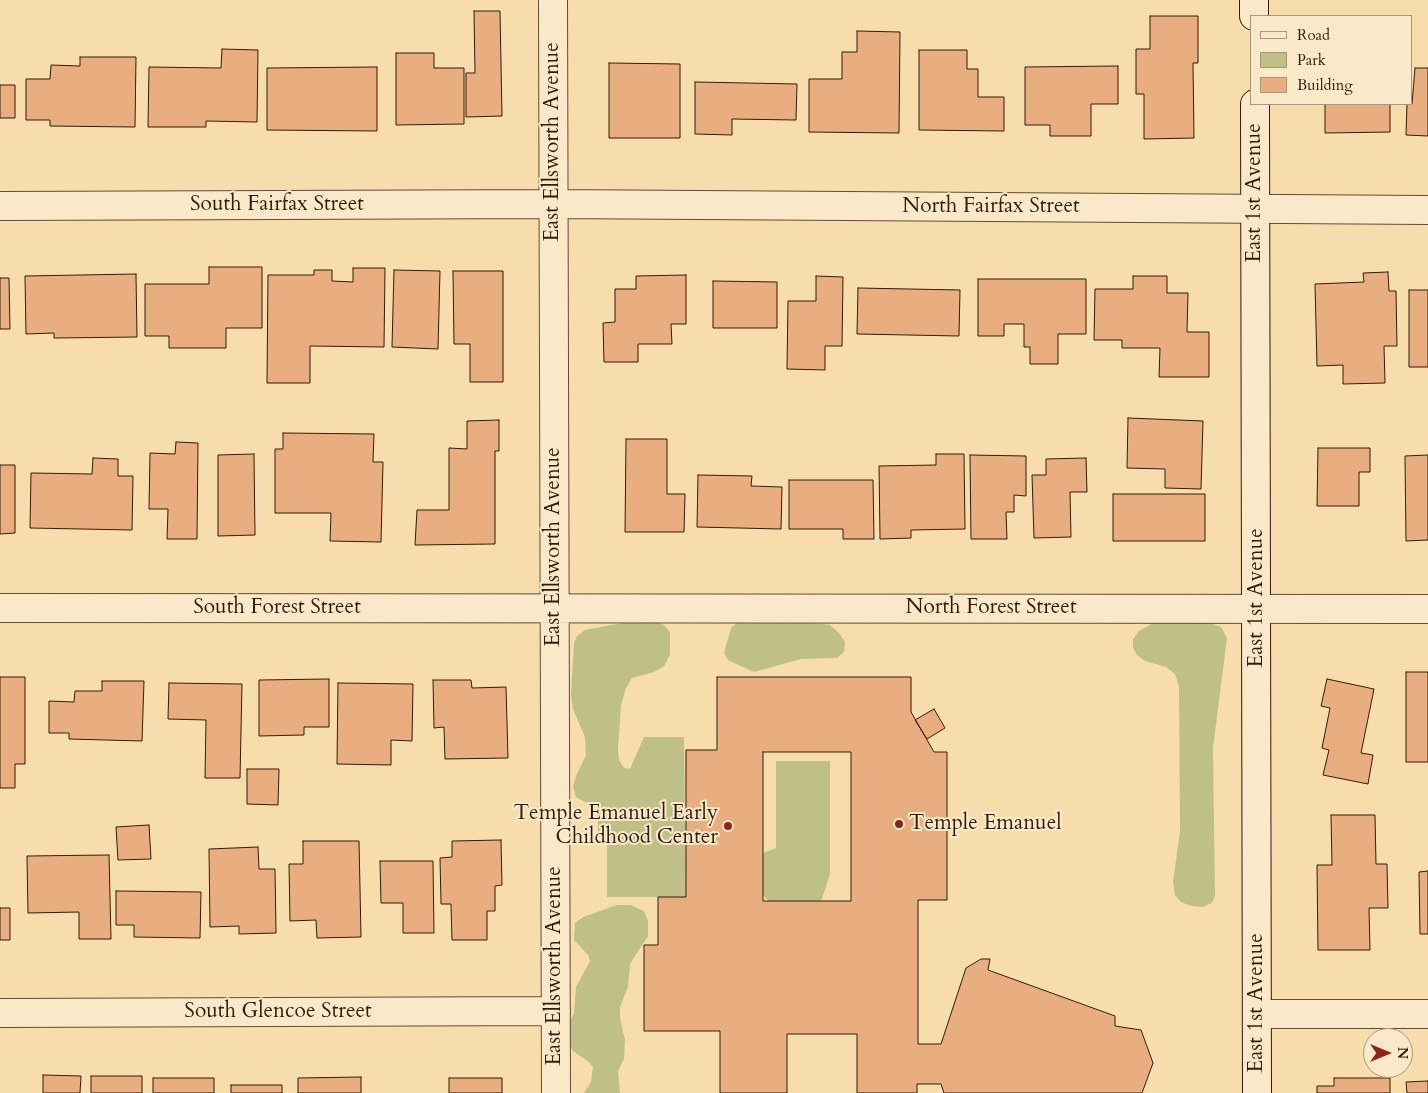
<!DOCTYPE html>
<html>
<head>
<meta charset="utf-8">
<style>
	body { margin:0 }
	#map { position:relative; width:1428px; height:1093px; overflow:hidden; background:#f8ddac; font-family:Cardo,serif }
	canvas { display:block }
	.legend { position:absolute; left:1250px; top:15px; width:162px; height:90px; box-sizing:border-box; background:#fae9c9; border:1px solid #a9977c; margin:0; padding:6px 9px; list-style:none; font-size:15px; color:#301c09 }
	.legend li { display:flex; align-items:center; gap:10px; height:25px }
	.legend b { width:25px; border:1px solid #a9977c }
	.north { position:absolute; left:1363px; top:1028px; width:50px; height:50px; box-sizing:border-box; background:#fae9c9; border:1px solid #a9977c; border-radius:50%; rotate:90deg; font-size:14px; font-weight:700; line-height:20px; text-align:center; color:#301c09 }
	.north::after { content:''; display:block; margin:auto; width:18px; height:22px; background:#8f2418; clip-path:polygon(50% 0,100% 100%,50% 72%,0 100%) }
</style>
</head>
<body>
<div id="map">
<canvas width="1428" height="1093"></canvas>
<ul class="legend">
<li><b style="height:6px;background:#fae9c9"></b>Road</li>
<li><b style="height:14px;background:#bec088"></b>Park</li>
<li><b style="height:14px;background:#e9ae7f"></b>Building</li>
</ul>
<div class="north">N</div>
</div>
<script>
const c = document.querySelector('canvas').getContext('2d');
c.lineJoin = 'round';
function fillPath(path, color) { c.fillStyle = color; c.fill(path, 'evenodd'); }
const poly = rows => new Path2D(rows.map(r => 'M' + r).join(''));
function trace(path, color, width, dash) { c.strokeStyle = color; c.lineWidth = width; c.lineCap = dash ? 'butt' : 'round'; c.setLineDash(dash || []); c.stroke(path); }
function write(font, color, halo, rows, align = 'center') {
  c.font = font + ' Cardo,serif'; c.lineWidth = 4; c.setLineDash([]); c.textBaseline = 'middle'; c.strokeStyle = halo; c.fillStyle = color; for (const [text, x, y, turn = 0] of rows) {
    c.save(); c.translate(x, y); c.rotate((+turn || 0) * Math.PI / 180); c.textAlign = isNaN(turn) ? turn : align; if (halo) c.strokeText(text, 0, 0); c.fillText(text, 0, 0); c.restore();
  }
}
fillPath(poly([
	[639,620,655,621,664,625,670,632,670,655,664,666,654,672,632,678,626,688,621,705,618,749,619,760,624,768,630,769,644,737,684,737,686,897,607,897,607,837,598,837,598,805,585,802,576,797,573,787,576,776,586,755,585,737,573,709,571,695,574,643,577,636,585,630],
	[1159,620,1204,621,1221,627,1227,638,1213,748,1215,896,1212,903,1203,907,1191,906,1181,902,1175,895,1173,882,1180,831,1179,686,1175,674,1166,667,1145,661,1137,655,1133,648,1133,639,1139,631],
	[738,622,805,622,830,625,839,633,845,642,844,652,837,658,801,659,754,672,728,660,724,653,731,628],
	[776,761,830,761,830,874,822,899,813,906,771,903,760,893,760,854,776,848],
	[617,905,631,905,644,911,648,921,648,936,630,964,628,987,620,1007,620,1018,625,1040,624,1059,618,1071,620,1093,584,1093,591,1082,593,1067,590,1063,573,1051,569,1045,569,1023,574,1013,576,987,590,961,588,955,574,940,575,923,583,917]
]), '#bec088');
const building = poly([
	[474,11,500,11,502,116,466,117,466,73,475,73,474,11],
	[1150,16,1198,16,1198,63,1193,63,1194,138,1144,139,1144,94,1136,94,1136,49,1150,49,1150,16],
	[857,31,900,32,899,133,809,132,809,79,842,79,842,52,857,52,857,31],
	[222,49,258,50,257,122,206,121,206,127,148,127,149,67,221,68,222,49],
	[919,50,967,50,967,69,978,69,978,97,1004,97,1004,131,919,130,919,50],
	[396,53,434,53,434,68,464,68,464,124,396,125,396,53],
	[80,57,136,57,135,127,50,126,50,120,26,120,26,79,50,79,51,65,80,66,80,57],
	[609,63,680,64,680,138,609,138,609,63],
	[1118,66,1118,104,1091,104,1091,136,1050,136,1050,125,1025,125,1025,67,1118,66],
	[377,67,377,131,267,130,267,68,377,67],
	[1415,68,1428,68,1428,136,1406,135,1407,104,1412,104,1415,68],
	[695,82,797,84,796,120,732,119,732,135,695,134,695,82],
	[0,85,15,85,15,118,0,118,0,85],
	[1325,104,1390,104,1390,132,1325,133,1325,104],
	[209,267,262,267,262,328,226,328,226,348,169,348,169,336,145,336,145,284,209,284,209,267],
	[353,268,385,268,384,347,310,346,310,383,267,383,268,275,314,275,314,270,332,270,332,281,353,282,353,268],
	[394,270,440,271,438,349,392,347,394,270],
	[453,271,503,271,503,382,470,382,470,344,454,344,453,271],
	[1388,272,1389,291,1396,291,1397,346,1384,346,1385,383,1343,384,1343,365,1317,366,1315,284,1364,282,1363,273,1388,272],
	[136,274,137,337,54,338,54,333,26,334,25,276,136,274],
	[686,275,686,324,671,324,672,344,638,344,638,362,604,362,603,323,615,322,615,289,636,289,636,276,686,275],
	[816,276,843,277,842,346,825,346,825,370,787,369,788,301,816,301,816,276],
	[1133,276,1167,276,1167,293,1188,293,1187,332,1209,332,1209,377,1159,377,1160,348,1122,348,1122,340,1094,340,1095,289,1133,289,1133,276],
	[0,278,9,278,10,329,0,329,0,278],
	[978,279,1086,279,1086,334,1058,334,1058,364,1030,364,1030,347,1024,347,1024,324,1004,324,1004,336,978,336,978,279],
	[713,281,777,282,777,328,713,328,713,281],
	[858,288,960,290,959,336,857,334,858,288],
	[1409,290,1428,290,1428,367,1409,367,1409,290],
	[1128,418,1203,421,1201,489,1165,488,1165,469,1127,468,1128,418],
	[499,420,499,451,495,451,495,544,415,545,417,510,449,510,449,448,467,449,467,421,499,420],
	[283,433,374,434,373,462,383,462,381,542,330,541,331,513,275,513,275,449,283,449,283,433],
	[626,439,667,439,667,494,685,494,684,532,625,532,626,439],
	[176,442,198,443,197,539,167,539,168,509,149,509,150,453,175,454,176,442],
	[1318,448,1370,448,1370,472,1359,472,1359,506,1317,506,1318,448],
	[254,454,255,535,218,536,218,455,254,454],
	[936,454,964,454,965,529,911,530,911,538,880,539,879,466,936,465,936,454],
	[970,455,1026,456,1026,496,1014,495,1014,512,1006,512,1007,539,971,539,970,455],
	[1428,455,1428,540,1406,541,1405,456,1428,455],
	[93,458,118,459,118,476,133,476,132,530,30,528,31,473,92,474,93,458],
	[1086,458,1087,492,1070,492,1071,537,1034,538,1032,475,1046,475,1046,459,1086,458],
	[0,465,15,465,15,533,0,534,0,465],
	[698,475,752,476,751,486,782,487,781,529,697,527,698,475],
	[789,480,873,480,874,539,843,539,843,529,789,529,789,480],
	[1113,494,1205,494,1205,541,1113,541,1113,494],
	[1406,672,1428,672,1428,762,1406,762,1406,672],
	[0,677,25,677,25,764,15,764,15,788,0,788,0,677],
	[717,677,911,677,911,712,934,752,947,752,947,900,918,900,918,1044,941,1044,966,968,981,959,990,959,988,970,1115,1016,1115,1026,1141,1030,1153,1063,1142,1093,944,1093,941,1084,917,1084,917,1093,857,1093,857,1034,787,1034,787,1093,720,1093,720,1031,644,1031,644,945,658,945,658,897,686,897,686,750,717,750,717,677],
	[763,752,851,752,851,901,763,901,763,752],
	[329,679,329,727,304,727,304,735,259,736,259,680,329,679],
	[1327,679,1374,689,1361,753,1373,755,1368,784,1323,775,1329,750,1322,748,1330,708,1321,706,1327,679],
	[433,680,471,680,472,688,506,687,508,758,445,759,444,727,434,728,433,680],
	[102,681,144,681,142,741,69,739,69,733,49,733,49,701,74,702,75,691,102,691,102,681],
	[169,683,242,684,240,778,205,778,206,720,168,719,169,683],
	[338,683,413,684,412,741,391,740,391,765,337,764,338,683],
	[934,709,945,728,927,739,915,720,934,709],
	[247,769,279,769,278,805,247,804,247,769],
	[1331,815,1375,815,1376,864,1387,864,1388,908,1369,908,1370,950,1318,950,1317,865,1332,865,1331,815],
	[149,825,151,859,118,860,116,827,149,825],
	[501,840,502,885,495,886,495,911,487,911,487,940,452,940,451,904,441,904,440,858,452,857,452,841,501,840],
	[303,841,359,841,361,937,317,938,316,920,290,921,289,864,303,864,303,841],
	[258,847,259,869,275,869,276,933,239,934,239,926,210,927,209,849,258,847],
	[109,855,111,939,79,939,79,912,28,913,27,856,109,855],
	[380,861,433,861,434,933,403,933,403,903,381,903,380,861],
	[1428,871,1428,934,1420,934,1419,872,1428,871],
	[116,891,201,892,200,938,134,937,134,925,116,925,116,891],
	[0,908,10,908,10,940,0,940,0,908],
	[43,1075,81,1076,80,1093,43,1093,43,1075],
	[91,1076,142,1076,142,1093,91,1093,91,1076],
	[361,1077,361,1093,298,1093,298,1078,361,1077],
	[153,1078,214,1078,214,1093,153,1093,153,1078],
	[449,1078,502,1078,502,1093,449,1093,449,1078],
	[1334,1078,1390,1078,1390,1093,1317,1093,1317,1086,1334,1086,1334,1078],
	[1428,1081,1428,1093,1407,1093,1406,1082,1428,1081],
	[231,1085,282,1085,282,1093,231,1093,231,1085]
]);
fillPath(building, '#e9ae7f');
trace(building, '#301c09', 1);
const street = poly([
	[553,0,556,1093],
	[0,206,554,204,1428,210],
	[0,608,1428,609],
	[0,1013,556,1011],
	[1257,1014,1428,1014]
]);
const secondary = poly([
	[1254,0,1254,16],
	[1255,104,1257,1093]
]);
trace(street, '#624c32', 30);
trace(secondary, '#301c09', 30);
trace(street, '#fae9c9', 28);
trace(secondary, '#fae9c9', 28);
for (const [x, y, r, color] of [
	[899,824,5,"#8f2418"],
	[728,826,5,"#8f2418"]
]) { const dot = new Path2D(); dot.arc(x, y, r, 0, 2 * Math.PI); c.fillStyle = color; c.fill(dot); trace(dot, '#fae9c9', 2); }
write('21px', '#301c09', '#fae9c9', [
	["East Ellsworth Avenue",553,142,-90],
	["East 1st Avenue",1255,193,-90],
	["South Fairfax Street",277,205],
	["North Fairfax Street",991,207],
	["East Ellsworth Avenue",554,547,-90],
	["East 1st Avenue",1257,598,-90],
	["South Forest Street",277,608],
	["North Forest Street",991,608],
	["East Ellsworth Avenue",555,966,-90],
	["East 1st Avenue",1257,1003,-90],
	["South Glencoe Street",278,1012]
]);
write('21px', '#301c09', '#fae9c9', [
	["Temple Emanuel Early",718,814],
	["Childhood Center",718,838],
	["Temple Emanuel",909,824,"left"]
], 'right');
</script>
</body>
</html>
